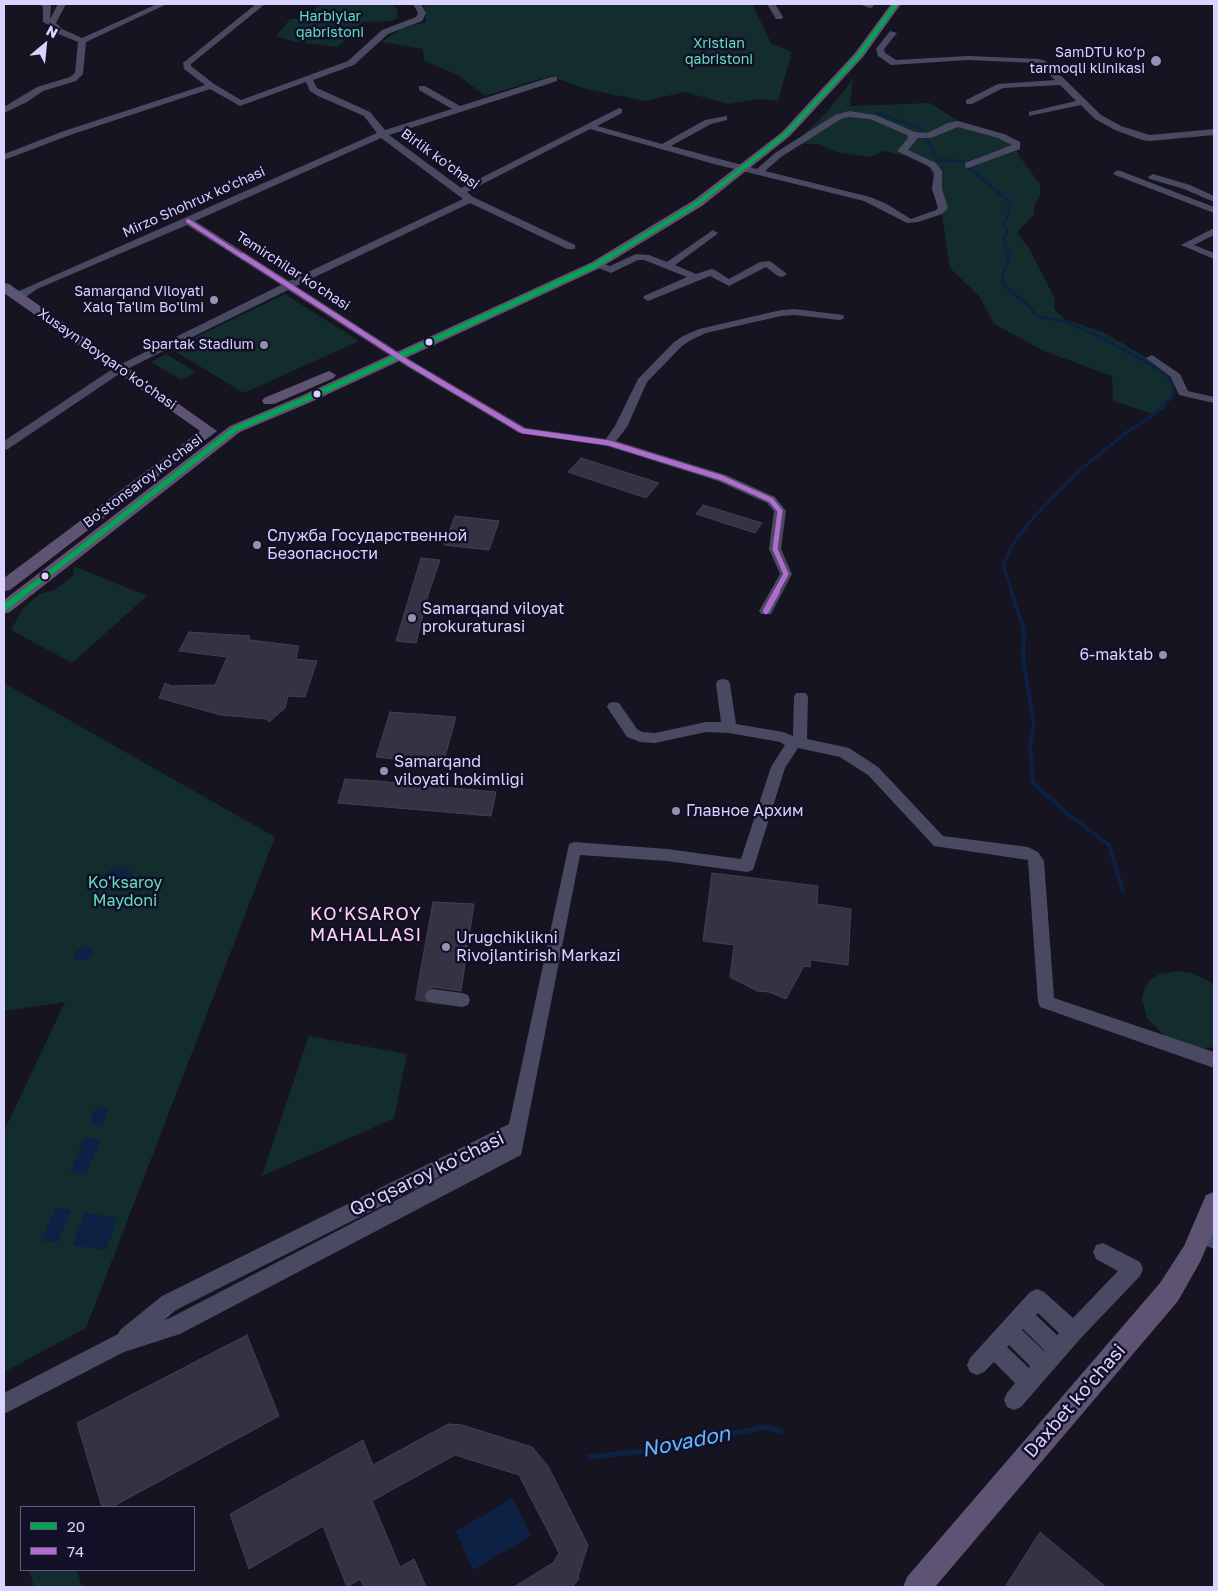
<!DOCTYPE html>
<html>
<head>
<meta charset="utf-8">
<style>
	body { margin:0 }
	#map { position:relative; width:1218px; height:1591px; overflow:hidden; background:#161421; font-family:"Golos Text",sans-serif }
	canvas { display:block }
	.frame { position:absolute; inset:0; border:5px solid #d9d4ff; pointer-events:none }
	.legend { position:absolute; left:20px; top:1506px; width:175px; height:65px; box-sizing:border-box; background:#130f26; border:1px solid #625e7d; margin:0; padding:6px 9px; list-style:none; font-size:15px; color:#d9d4ff }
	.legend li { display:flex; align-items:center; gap:10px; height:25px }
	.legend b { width:25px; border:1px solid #625e7d }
	.north { position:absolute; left:20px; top:20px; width:50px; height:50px; -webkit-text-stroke:4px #130f26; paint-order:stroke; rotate:28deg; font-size:14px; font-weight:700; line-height:20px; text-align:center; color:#d9d4ff }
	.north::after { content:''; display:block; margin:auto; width:18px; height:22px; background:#d9d4ff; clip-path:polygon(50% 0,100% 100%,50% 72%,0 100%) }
</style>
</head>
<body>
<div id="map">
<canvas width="1218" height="1591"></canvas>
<div class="frame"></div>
<ul class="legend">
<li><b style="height:6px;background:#00a651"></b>20</li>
<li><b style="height:6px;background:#b06ccc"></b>74</li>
</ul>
<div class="north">N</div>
</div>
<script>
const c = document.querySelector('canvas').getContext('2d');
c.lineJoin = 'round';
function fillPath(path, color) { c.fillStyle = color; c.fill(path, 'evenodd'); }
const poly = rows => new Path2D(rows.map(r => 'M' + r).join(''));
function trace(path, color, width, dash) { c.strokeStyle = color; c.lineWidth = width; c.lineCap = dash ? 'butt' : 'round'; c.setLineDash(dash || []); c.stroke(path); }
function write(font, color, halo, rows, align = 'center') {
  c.font = font + ' "Golos Text",sans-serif'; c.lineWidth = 5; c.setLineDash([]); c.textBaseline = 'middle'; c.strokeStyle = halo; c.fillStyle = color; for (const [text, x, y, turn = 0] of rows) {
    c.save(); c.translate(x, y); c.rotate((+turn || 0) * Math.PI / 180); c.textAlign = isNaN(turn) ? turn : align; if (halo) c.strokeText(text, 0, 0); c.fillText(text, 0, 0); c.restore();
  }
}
fillPath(poly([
	[322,4,393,4,398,11,397,18,392,21,362,22,338,47,296,42,276,36,290,19,298,19,299,16,308,15],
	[424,4,752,4,771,43,792,52,778,101,760,99,728,104,685,92,645,101,586,89,550,76,485,96,458,75,424,61,423,49,381,42,403,28,426,22],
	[853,79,850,106,930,103,963,124,1008,135,1020,157,1040,184,1040,196,1034,206,1034,214,1017,233,1029,248,1055,299,1054,309,1066,320,1103,332,1169,371,1176,384,1173,396,1163,410,1153,414,1113,401,1112,376,1044,351,994,324,979,296,950,268,937,182,928,166,906,156,884,151,869,157,836,152,819,144,801,144,796,142,825,114],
	[285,294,359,341,244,393,171,349],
	[166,354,196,372,181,380,151,362],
	[74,566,147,596,72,663,11,630,23,608,40,594,54,590,73,576],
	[4,683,275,837,86,1328,4,1372,4,1131,65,1002,4,1011],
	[1177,971,1192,973,1214,984,1214,1047,1200,1049,1166,1037,1147,1018,1142,999,1145,987,1150,980,1160,974],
	[309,1036,407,1054,395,1114,393,1119,262,1176],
	[29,1570,77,1570,82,1587,34,1587]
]), '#132c2d');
fillPath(poly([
	[120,867,132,872,133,879,123,889,109,890,103,885,103,877,110,870],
	[85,946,93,949,93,954,89,959,79,961,74,957,75,952],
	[96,1107,109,1108,103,1125,90,1123],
	[85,1137,101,1140,86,1174,70,1172],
	[55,1208,71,1210,57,1243,41,1241],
	[85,1213,118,1218,106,1250,73,1245],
	[513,1498,531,1536,473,1570,456,1531]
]), '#0d2144');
trace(poly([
	[877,113,920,128,925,135],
	[927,138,937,160,961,161,1011,203,1008,216,1003,224,1008,232,1004,237,1005,245,1011,255,1010,258]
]), '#0d2144', 2.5);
trace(poly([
	[1010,256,1002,277,1003,285,1027,304,1037,316,1066,322,1100,337,1148,363,1167,375,1172,382,1174,392,1171,398,1150,417,1127,432,1080,470,1034,517,1015,541,1003,564,1012,592]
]), '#0d2144', 3);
trace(poly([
	[1011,591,1024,630,1023,658,1034,726,1030,743,1033,782,1066,813,1109,845,1123,891]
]), '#0d2144', 4);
trace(poly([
	[589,1457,673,1448,698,1440,766,1427,782,1432]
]), '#0d2144', 5);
const building = poly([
	[581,458,659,483,646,498,568,472,581,458],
	[703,505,762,523,755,533,696,514,703,505],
	[455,516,499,521,489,550,444,545,455,516],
	[421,558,440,560,428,595,416,643,396,641,421,558],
	[189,632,250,636,249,640,299,646,296,659,317,661,305,697,288,696,285,708,269,722,267,719,221,715,159,698,165,683,171,686,215,685,227,657,179,651,189,632],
	[390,712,456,717,443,764,376,757,390,712],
	[345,779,377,781,496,792,491,816,338,803,345,779],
	[712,873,818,886,817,904,851,909,848,965,811,960,810,967,804,966,786,999,769,992,757,991,730,977,734,945,703,941,712,873],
	[433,902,474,904,461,991,433,987,425,990,417,990,433,902],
	[247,1335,279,1416,112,1507,102,1507,77,1423,247,1335],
	[448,1424,462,1425,532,1447,548,1466,588,1545,578,1577,579,1579,572,1587,514,1587,554,1562,559,1553,519,1475,455,1455,372,1501,400,1567,414,1559,426,1587,364,1587,360,1579,347,1587,323,1526,249,1569,230,1514,363,1440,373,1465,448,1424],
	[1040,1532,1106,1587,1005,1587,1040,1532]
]);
fillPath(building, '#343243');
trace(building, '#433f54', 1);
trace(poly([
	[416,993,433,996]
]), '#333142', 15, [15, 8]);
fillPath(poly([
	[40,4,49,4,51,6,50,19,58,4,66,4,56,23,62,29,82,38,157,4,167,4,86,42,83,74,76,81,43,91,27,102,4,113,4,107,37,87,70,77,75,73,78,42,56,33,49,25,43,22,43,7,40,4],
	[256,4,265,4,191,64,191,66,214,84,241,100,348,61,382,30,416,17,418,13,413,4,421,4,426,13,422,21,388,34,354,65,313,80,317,88,370,112,385,130,452,109,419,90,419,86,425,86,460,106,551,77,557,77,557,81,389,135,461,188,619,108,622,109,622,113,597,126,662,144,705,120,727,116,727,120,711,124,671,146,757,169,775,153,835,115,849,111,875,115,915,132,927,133,948,123,958,121,1004,134,1020,142,1020,149,968,168,965,167,965,163,1012,145,998,138,958,127,931,138,918,138,908,150,936,163,942,171,942,189,948,208,942,214,918,222,907,223,864,201,714,164,590,129,467,192,473,197,575,245,575,249,567,249,470,203,296,286,414,362,526,428,606,439,615,426,638,379,674,342,683,336,699,329,781,310,795,309,843,315,844,317,843,319,839,320,795,315,781,316,706,333,691,340,682,346,647,382,627,427,616,441,726,475,775,497,786,511,781,549,792,574,771,614,761,614,759,611,780,574,769,549,774,511,767,503,718,481,607,446,519,433,406,366,288,290,125,370,8,449,4,450,4,441,117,366,281,285,187,225,37,289,19,302,14,299,19,291,377,133,364,116,318,96,310,91,306,82,240,106,210,89,70,135,4,160,4,154,64,131,205,85,184,69,183,63,256,4],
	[849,117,870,119,907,135,908,138,897,151,930,167,934,173,932,189,938,208,936,210,911,219,885,203,870,197,765,171,781,157,841,119,849,117],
	[381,138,463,199,289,281,195,221,381,138],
	[767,4,775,4,783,17,782,19,776,19,767,4],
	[859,4,871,4,874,6,870,8,859,4],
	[890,31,897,33,884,49,885,53,896,60,968,56,1039,59,1046,61,1101,115,1121,126,1150,135,1214,129,1214,135,1150,141,1142,140,1115,130,1095,119,1081,105,1029,116,1029,112,1076,101,1060,85,1003,88,972,104,966,104,966,100,998,84,1055,80,1037,63,968,60,891,65,878,56,876,49,890,31],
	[1118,170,1214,207,1214,213,1115,175,1113,173,1118,170],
	[1153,174,1190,185,1214,196,1214,202,1184,189,1150,179,1148,177,1153,174],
	[1214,228,1214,235,1194,245,1214,253,1214,259,1181,245,1214,228],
	[713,230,718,233,716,235,675,265,696,274,711,269,715,270,729,279,760,262,770,261,787,274,782,277,778,276,766,267,729,286,710,276,648,301,643,298,644,296,687,277,644,260,638,260,611,273,591,265,596,262,610,266,636,254,649,255,667,262,713,230],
	[1152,355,1180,374,1188,391,1214,397,1214,403,1179,395,1171,377,1146,358,1152,355],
	[723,679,728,680,730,684,736,724,783,732,793,736,794,697,796,693,806,693,808,697,807,739,849,748,878,767,943,836,1028,847,1038,852,1044,861,1054,998,1214,1052,1214,1068,1040,1007,1038,1002,1028,860,934,846,868,775,840,757,798,748,785,768,753,870,747,872,667,861,580,855,521,1155,180,1334,124,1352,4,1414,4,1393,118,1334,120,1330,162,1296,509,1124,569,844,574,842,667,849,741,859,771,767,785,745,780,742,729,733,706,732,655,743,640,742,627,737,607,707,609,703,614,702,619,703,637,729,642,732,655,733,706,722,721,722,716,684,718,680,723,679],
	[506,1143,170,1318,164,1320,176,1310,506,1143],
	[433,989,462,993,468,995,470,1000,468,1005,462,1007,433,1003,427,1001,425,996,427,991,433,989],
	[1202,1225,1214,1230,1214,1249,1195,1241,1193,1234,1195,1227,1202,1225],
	[1103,1243,1140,1262,1143,1269,1140,1276,1080,1339,1021,1407,1014,1410,1007,1407,1004,1400,1007,1393,1015,1383,994,1362,984,1372,977,1375,970,1372,967,1365,970,1358,1030,1292,1037,1289,1044,1292,1073,1318,1118,1271,1096,1259,1093,1252,1096,1245,1103,1243],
	[1038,1313,1059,1333,1057,1335,1036,1315,1038,1313],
	[1023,1329,1044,1350,1044,1351,1022,1330,1023,1329],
	[1009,1345,1030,1366,1029,1368,1007,1347,1009,1345]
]), '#4a4962');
fillPath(poly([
	[891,4,901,4,863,57,790,136,702,206,600,268,311,402,240,432,10,612,4,614,4,600,230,426,301,396,592,262,694,200,782,132,855,53,891,4],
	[4,283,9,284,217,431,10,590,4,591,4,578,200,431,4,293,4,283],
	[329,371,336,375,334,378,274,404,264,404,262,401,264,398,329,371],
	[1214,1192,1214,1230,1200,1262,1178,1301,935,1587,903,1587,907,1577,1160,1283,1184,1246,1206,1195,1214,1192]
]), '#5e5373');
trace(poly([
	[608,258,698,203,786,134,859,55,896,4]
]), '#00a651', 4);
trace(poly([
	[25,592,235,429,306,399,596,265,610,256]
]), '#00a651', 5);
trace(poly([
	[4,608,26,591]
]), '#00a651', 6);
trace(poly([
	[188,221,245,258]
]), '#b06ccc', 4);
trace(poly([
	[243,256,410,364,523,431,609,443,722,478,771,500,780,511,775,549,786,574,776,592]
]), '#b06ccc', 5);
trace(poly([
	[766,611,777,591]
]), '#b06ccc', 6);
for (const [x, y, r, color] of [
	[1156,61,6,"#9591b1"],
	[214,300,5,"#9591b1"],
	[429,342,4.5,"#d9d4ff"],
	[264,345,5,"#9591b1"],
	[317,394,4.5,"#d9d4ff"],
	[257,545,5,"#9591b1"],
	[45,576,4.5,"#d9d4ff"],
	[412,618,5,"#9591b1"],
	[1163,655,5,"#9591b1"],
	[384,771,5,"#9591b1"],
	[676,811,5,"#9591b1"],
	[446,947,5,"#9591b1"]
]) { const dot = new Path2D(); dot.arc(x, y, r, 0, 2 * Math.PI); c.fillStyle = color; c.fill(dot); trace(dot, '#130f26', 2); }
write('14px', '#5fe0c0', '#130f26', [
	["Harbiylar",330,17],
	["qabristoni",330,33],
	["Xristian",719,44],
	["qabristoni",719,60]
]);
write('14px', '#d9d4ff', '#130f26', [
	["SamDTU ko‘p",1145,53],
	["tarmoqli klinikasi",1145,69],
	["Samarqand Viloyati",204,292],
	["Xalq Ta'lim Bo'limi",204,308],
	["Spartak Stadium",254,345]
], 'right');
write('14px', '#d9d4ff', '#130f26', [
	["Birlik ko'chasi",440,159,36],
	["Mirzo Shohrux ko'chasi",194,202,-24],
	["Temirchilar ko'chasi",293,271,33],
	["Xusayn Boyqaro ko'chasi",107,359,35],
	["Bo'stonsaroy ko'chasi",143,481,-37]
]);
write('16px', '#d9d4ff', '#130f26', [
	["Служба Государственной",267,536],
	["Безопасности",267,554],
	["Samarqand viloyat",422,609],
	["prokuraturasi",422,627],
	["6-maktab",1153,655,"right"],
	["Samarqand",394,762],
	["viloyati hokimligi",394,780],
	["Главное Архим",686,811],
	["Urugchiklikni",456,938],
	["Rivojlantirish Markazi",456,956]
], 'left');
write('16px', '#5fe0c0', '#130f26', [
	["Ko'ksaroy",125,883],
	["Maydoni",125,901]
]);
c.letterSpacing = '1px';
write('18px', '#ffd6f0', '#130f26', [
	["KO‘KSAROY",366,914],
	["MAHALLASI",366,935]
]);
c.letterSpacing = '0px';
write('19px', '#d9d4ff', '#130f26', [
	["Qo'qsaroy ko'chasi",427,1174,-26],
	["Daxbet ko'chasi",1075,1401,-49]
]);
write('italic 21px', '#62b6ff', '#130f26', [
	["Novadon",686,1442,-11]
]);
</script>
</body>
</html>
